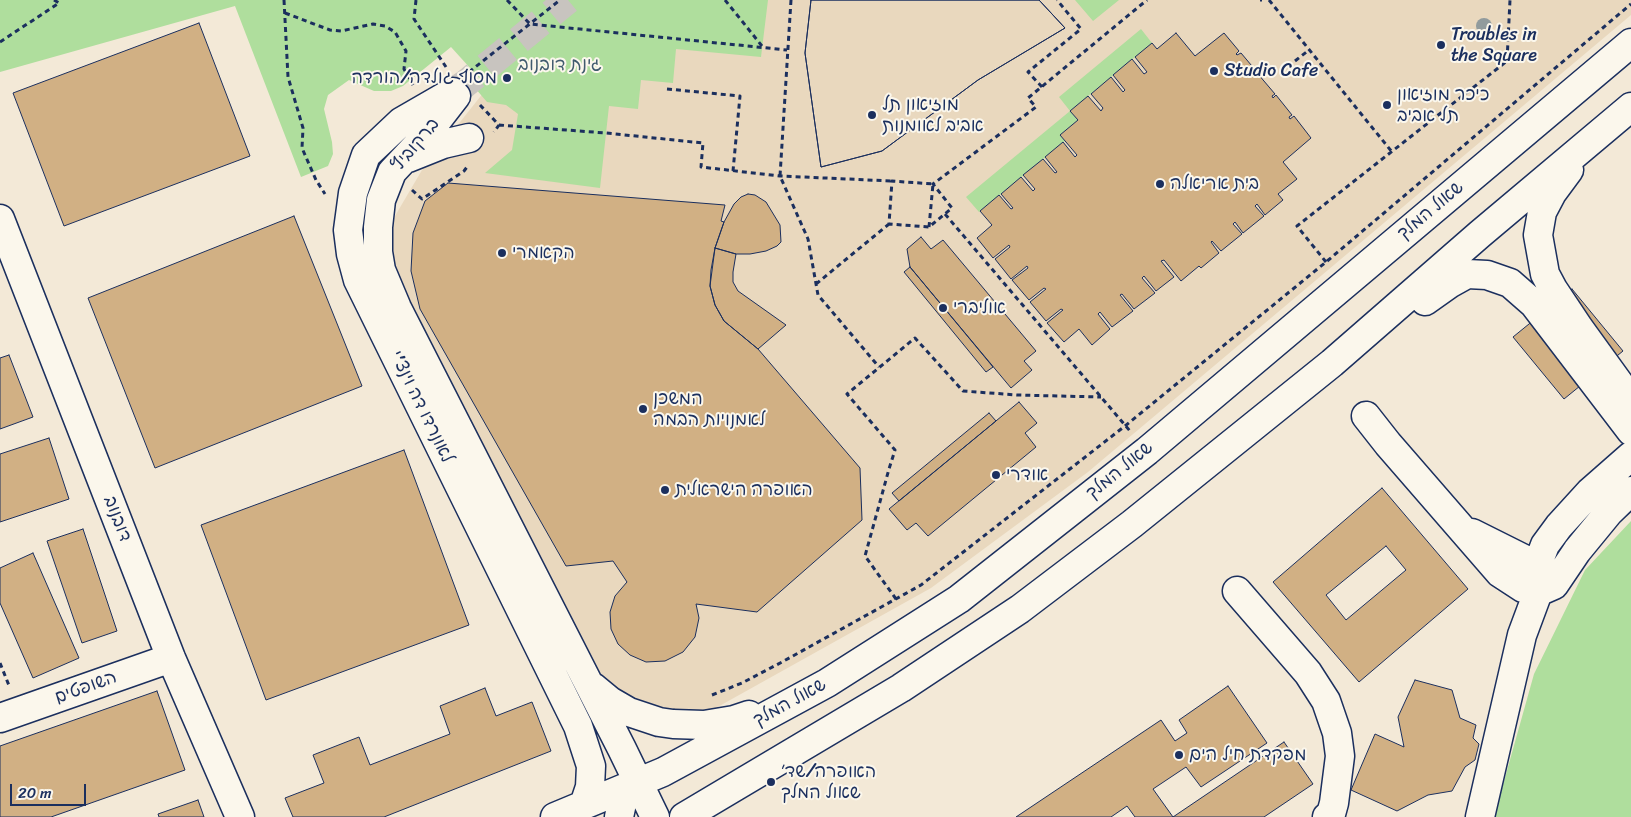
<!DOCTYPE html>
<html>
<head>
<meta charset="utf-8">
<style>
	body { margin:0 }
	#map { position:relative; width:1631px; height:817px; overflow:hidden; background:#f3e9d7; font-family:Sriracha,sans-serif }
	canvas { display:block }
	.scale { position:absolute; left:10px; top:784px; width:76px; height:22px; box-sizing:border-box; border:2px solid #1b2f5e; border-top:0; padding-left:6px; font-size:15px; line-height:18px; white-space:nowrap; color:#1b2f5e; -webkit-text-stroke:4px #fbf7ec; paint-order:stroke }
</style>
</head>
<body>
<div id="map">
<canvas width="1631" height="817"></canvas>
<div class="scale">20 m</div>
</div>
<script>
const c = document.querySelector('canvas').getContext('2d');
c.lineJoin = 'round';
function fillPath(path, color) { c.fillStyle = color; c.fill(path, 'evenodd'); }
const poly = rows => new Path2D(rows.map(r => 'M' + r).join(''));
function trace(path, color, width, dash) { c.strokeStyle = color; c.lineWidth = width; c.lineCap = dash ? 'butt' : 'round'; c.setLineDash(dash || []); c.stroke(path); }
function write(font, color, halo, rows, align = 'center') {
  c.font = font + ' Sriracha,"Playpen Sans Hebrew",sans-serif'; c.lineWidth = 4; c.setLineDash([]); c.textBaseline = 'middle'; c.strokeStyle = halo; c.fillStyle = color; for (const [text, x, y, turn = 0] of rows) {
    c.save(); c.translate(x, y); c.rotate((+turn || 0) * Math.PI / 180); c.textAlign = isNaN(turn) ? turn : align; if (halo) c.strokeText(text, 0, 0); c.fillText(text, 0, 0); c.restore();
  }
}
fillPath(poly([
	[589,0,1631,0,1631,15,1088,472,931,588,662,738,629,727,583,641,397,283,388,247,395,216,422,170,503,68]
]), '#e9d8be');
fillPath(poly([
	[0,0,768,0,761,57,676,49,673,83,641,80,638,109,609,106,600,188,485,173,512,150,518,114,506,105,487,102,475,88,480,79,451,47,403,86,391,91,374,91,349,80,328,95,324,109,332,142,333,154,328,166,301,177,235,6,0,72],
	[1075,0,1119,0,1093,21],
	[1141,29,1152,43,1070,111,1078,120,1060,135,1065,141,979,212,966,197,1070,111,1059,97],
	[1631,521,1631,817,1494,817,1534,674,1585,570]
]), '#afde9d');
const building = poly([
	[811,0,1039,0,1065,28,978,80,882,151,821,167,805,53,811,0],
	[811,0,1039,0,1065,28,978,80,882,151,821,167,805,53,811,0],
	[199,23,250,156,64,226,13,93,199,23],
	[1176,33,1195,56,1224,33,1239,51,1236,54,1237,55,1241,53,1257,72,1254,75,1255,77,1258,74,1275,94,1272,96,1273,98,1276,95,1292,115,1289,117,1290,119,1294,116,1311,138,1283,162,1297,179,1278,194,1283,200,1265,215,1257,204,1255,206,1264,216,1243,233,1235,222,1233,224,1242,234,1221,251,1212,241,1211,242,1219,253,1201,268,1199,266,1181,281,1164,260,1161,261,1174,277,1156,291,1144,276,1142,278,1155,293,1134,309,1122,294,1120,295,1133,311,1112,327,1100,312,1098,314,1110,329,1092,345,1079,329,1064,342,1047,323,1063,310,1061,309,1046,321,1030,302,1046,289,1044,288,1029,300,1012,280,1028,268,1027,266,1011,279,995,259,1010,247,1009,245,993,258,977,238,992,225,980,211,999,195,1011,209,1013,208,1001,194,1021,177,1033,191,1035,189,1023,175,1043,159,1055,173,1057,172,1045,157,1063,142,1075,157,1077,155,1060,135,1078,120,1070,111,1088,96,1101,111,1103,108,1091,94,1111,77,1123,92,1125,90,1113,75,1132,59,1144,74,1147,72,1135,57,1152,43,1157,49,1176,33],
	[448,183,725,205,721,221,724,222,715,248,711,270,710,286,715,305,724,321,758,349,860,468,862,520,757,612,696,604,699,618,695,637,683,652,665,661,646,662,630,655,618,644,611,629,610,612,615,596,627,582,613,561,566,566,420,309,411,271,413,233,425,201,448,183],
	[748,194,755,195,766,202,780,225,781,242,777,246,766,251,750,254,736,254,715,248,724,222,734,204,741,197,748,194],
	[294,216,362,386,155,468,88,298,294,216],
	[921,237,931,249,943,240,1036,351,1024,361,1032,370,1011,388,910,267,907,249,921,237],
	[715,248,736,254,733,272,733,282,738,291,786,325,758,349,724,321,715,305,710,286,715,248],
	[910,267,993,367,986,372,904,272,910,267],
	[1572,289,1623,351,1564,399,1513,337,1572,289],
	[9,355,33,417,0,429,0,358,9,355],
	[1019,402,1037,423,1025,433,1036,447,928,536,916,523,907,530,889,509,1019,402],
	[989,413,996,421,899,501,892,493,989,413],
	[49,438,69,499,0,522,0,454,49,438],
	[404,450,469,625,266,700,201,525,404,450],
	[1382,488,1468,589,1359,682,1273,582,1382,488],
	[1386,546,1406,570,1346,620,1326,595,1386,546],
	[83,529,117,631,82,643,47,541,83,529],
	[33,553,79,658,33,678,0,603,0,568,33,553],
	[1415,680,1452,690,1460,718,1476,725,1473,738,1479,744,1475,760,1465,767,1452,791,1428,795,1397,811,1351,790,1375,734,1404,747,1398,717,1415,680],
	[1228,686,1267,743,1201,787,1186,767,1153,789,1173,817,1135,817,1127,806,1111,817,1016,817,1161,720,1175,741,1187,733,1179,720,1228,686],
	[485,688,496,716,532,702,551,751,384,817,293,817,285,798,324,783,313,755,359,737,370,765,450,734,440,706,485,688],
	[157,691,185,770,51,817,0,817,0,746,157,691],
	[1284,742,1313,784,1264,817,1173,817,1284,742],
	[198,800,204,817,159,817,158,814,198,800]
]);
fillPath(building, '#d1b084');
trace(building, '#1b2f5e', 1);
trace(poly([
	[453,92,465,84,568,0]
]), '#c8c4bf', 28, [28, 14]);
const minor = poly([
	[453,92,401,122,366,155,353,193,348,230,351,254,358,280,578,726,591,766,590,787,584,805],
	[456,96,422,140,392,172,381,200,378,227,378,252,381,270,397,308,622,749,655,817],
	[408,158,443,144,469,138],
	[1569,170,1552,193,1542,212,1538,235,1545,274,1553,289,1579,328,1631,400],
	[0,219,171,658,240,817],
	[1425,301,1449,284,1467,274,1487,275,1510,283,1534,304,1631,431],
	[1366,416,1388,444,1500,573,1523,588,1538,592,1554,585,1577,551,1609,512,1631,491],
	[1472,533,1524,559,1530,568,1537,590],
	[1237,591,1308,673,1326,701,1337,733,1340,756,1334,803,1331,814,1327,817],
	[593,687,610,701,629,712,659,722,673,724,704,725,734,720,749,715],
	[0,718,171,658],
	[555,817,663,772,827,683,959,599,1147,451,1631,43],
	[619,817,622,803,626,795,638,783],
	[684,817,901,688,1020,609,1132,524,1332,363,1480,234,1631,107],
	[1480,817,1522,635,1538,592,1540,558,1545,545,1559,526,1590,492,1631,456]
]);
trace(minor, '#1b2f5e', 31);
trace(poly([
	[54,0,59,3,60,0],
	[284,0,288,77,303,128,302,148,316,180,325,194],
	[416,0,414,19,446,67],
	[507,0,530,24,787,50],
	[725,0,762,46],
	[791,0,780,176,808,239,818,295,879,367],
	[1260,0,1262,0],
	[1269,0,1392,152],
	[285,13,330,30,341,31,373,24,385,26,395,32,406,51,404,69,413,85],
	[0,42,59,3],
	[1295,61,1309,50],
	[469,72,560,0],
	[1042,87,1028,72,1081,29,1057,0],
	[667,89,740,96,733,171],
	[480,105,499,125,494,132],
	[499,125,606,133,703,143,701,167,780,176,892,181],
	[412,190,422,199,464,171,467,167],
	[945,214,1130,431],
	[929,227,933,184,892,181,889,224,929,227,952,208,933,184,1036,107,1028,98,1147,0],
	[1326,262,1297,226,1507,61,1510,0],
	[816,284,889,224],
	[896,599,865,556,889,469,895,450,847,394,915,338,963,391,1017,395,1101,397],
	[0,663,10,688],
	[712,695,742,683,782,662,921,585,1125,426,1326,262,1631,4]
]), '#1b2f5e', 3, [5, 4]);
trace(minor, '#fbf7ec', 28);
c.fillStyle = '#919b9d';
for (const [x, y] of [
	[1484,26]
]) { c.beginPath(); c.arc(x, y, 8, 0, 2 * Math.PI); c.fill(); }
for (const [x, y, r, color] of [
	[1441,45,5,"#1b2f5e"],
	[1214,71,5,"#1b2f5e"],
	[507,78,5,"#1b2f5e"],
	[1387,105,5,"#1b2f5e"],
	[872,115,5,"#1b2f5e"],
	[1160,184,5,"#1b2f5e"],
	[502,253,5,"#1b2f5e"],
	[943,308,5,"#1b2f5e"],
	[643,409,5,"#1b2f5e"],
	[996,475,5,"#1b2f5e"],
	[665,490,5,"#1b2f5e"],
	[1179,755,5,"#1b2f5e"],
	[771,782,5,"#1b2f5e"]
]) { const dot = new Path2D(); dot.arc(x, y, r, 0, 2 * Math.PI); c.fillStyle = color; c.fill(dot); trace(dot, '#fbf7ec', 2); }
write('18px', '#1b2f5e', '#fbf7ec', [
	["Troubles in",1451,35],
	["the Square",1451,56],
	["Studio Cafe",1224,71],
	["מסוף גולדה/הורדה",497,78,"right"],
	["כיכר מוזיאון",1397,95],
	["תל אביב",1397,116],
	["מוזיאון תל",882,105],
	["אביב לאומנות",882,126],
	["בית אריאלה",1170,184],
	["הקאמרי",512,253],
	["אוליברי",953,308],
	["המשכן",653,399],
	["לאמנויות הבמה",653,420],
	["אודרי",1006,475],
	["האופרה הישראלית",675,490],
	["מפקדת חיל הים",1189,755],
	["האופרה/שד׳",781,772],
	["שאול המלך",781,793]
], 'left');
write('18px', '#405b6e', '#fbf7ec', [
	["גינת דובנוב",560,65]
]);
write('18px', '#1b2f5e', '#fbf7ec', [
	["ברקוביץ",416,145,-50],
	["שאול המלך",1431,211,-40],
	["לאונרדו דה וינצ'י",421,407,64],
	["שאול המלך",1120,471,-39],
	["דובנוב",117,519,69],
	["השופטים",86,688,-20],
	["שאול המלך",790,703,-29]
]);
</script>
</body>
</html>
